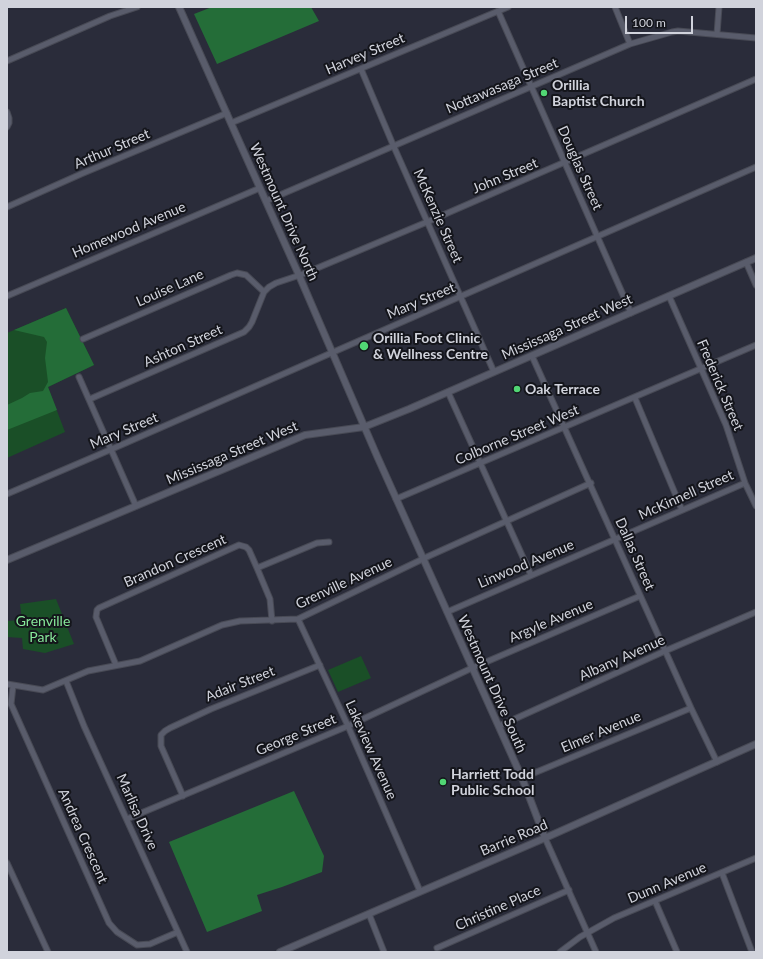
<!DOCTYPE html>
<html>
<head>
<meta charset="utf-8">
<style>
	body { margin:0 }
	#map { position:relative; width:763px; height:959px; overflow:hidden; background:#2a2c3a; font-family:Lato,sans-serif }
	canvas { display:block }
	.frame { position:absolute; inset:0; border:8px solid #d1d3dc; pointer-events:none }
	.scale { position:absolute; left:625px; top:16px; width:68px; height:18px; box-sizing:border-box; border:2px solid #d1d3dc; border-top:0; padding-left:5px; font-size:12px; line-height:14px; white-space:nowrap; color:#d1d3dc; -webkit-text-stroke:3px #14151b; paint-order:stroke }
</style>
</head>
<body>
<div id="map">
<canvas width="763" height="959"></canvas>
<div class="frame"></div>
<div class="scale">100 m</div>
</div>
<script>
const c = document.querySelector('canvas').getContext('2d');
c.lineJoin = 'round';
function fillPath(path, color) { c.fillStyle = color; c.fill(path, 'evenodd'); }
const poly = rows => new Path2D(rows.map(r => 'M' + r).join(''));
function trace(path, color, width, dash) { c.strokeStyle = color; c.lineWidth = width; c.lineCap = dash ? 'butt' : 'round'; c.setLineDash(dash || []); c.stroke(path); }
function write(font, color, halo, rows, align = 'center') {
  c.font = font + ' Lato,sans-serif'; c.lineWidth = 4; c.setLineDash([]); c.textBaseline = 'middle'; c.strokeStyle = halo; c.fillStyle = color; for (const [text, x, y, turn = 0] of rows) {
    c.save(); c.translate(x, y); c.rotate((+turn || 0) * Math.PI / 180); c.textAlign = isNaN(turn) ? turn : align; if (halo) c.strokeText(text, 0, 0); c.fillText(text, 0, 0); c.restore();
  }
}
fillPath(poly([
	[66,308,94,365,48,387,65,432,7,458,7,333],
	[56,599,74,644,45,653,23,649,22,638,7,637,7,621,22,620,20,604],
	[361,656,371,678,338,692,328,670]
]), '#1a4f27');
fillPath(poly([
	[212,7,311,7,319,21,217,64,194,14],
	[66,308,94,365,48,387,57,410,7,430,7,405,22,398,30,393,43,391,48,382,45,358,47,342,44,337,14,330],
	[294,791,324,856,322,872,282,887,257,895,262,911,207,932,169,842]
]), '#246d38');
const minor = poly([
	[615,7,630,44],
	[498,11,631,313],
	[717,34,719,7],
	[7,61,110,16,137,7],
	[361,69,394,147,494,372],
	[7,112,9,118,9,123,7,127],
	[231,123,508,7],
	[266,201,630,44,672,32,678,31,756,38],
	[7,207,81,174,227,113],
	[746,262,756,285],
	[7,296,260,188],
	[669,296,726,425,745,483,756,506],
	[83,339,231,275,237,273,246,275,264,292],
	[532,356,691,708,717,762],
	[79,377,136,506],
	[448,392,531,575],
	[635,398,682,510],
	[90,399,244,332,249,327,252,322,264,292,269,287,276,283,303,274,427,222,756,79],
	[7,494,112,449,756,167],
	[396,499,756,345],
	[257,568,317,543,329,542],
	[447,612,745,483],
	[298,619,348,726,420,891],
	[116,665,96,617,97,610,99,608,239,545,246,547,249,550,257,568,270,599,272,621],
	[66,681,84,726,187,952],
	[7,684,43,690,88,671,140,661,222,625,240,621,298,619,429,556,591,483],
	[13,686,11,704,109,923,117,932,137,945,150,944,178,932],
	[499,726,665,651,756,612],
	[522,778,691,708],
	[183,796,161,746,161,735,165,731,170,728,211,709,320,665],
	[127,819,348,726,472,668,640,596],
	[545,838,596,952],
	[7,863,48,952],
	[722,873,752,952],
	[655,901,677,952],
	[369,914,384,952],
	[437,948,569,890],
	[560,952,580,937,614,918,756,858]
]);
const tertiary = poly([
	[179,7,298,273,377,456,522,778,545,838],
	[7,560,305,435,364,427,409,409,756,258],
	[280,952,545,838,756,744]
]);
trace(minor, '#484a55', 7);
trace(tertiary, '#484a55', 8);
trace(minor, '#595c6b', 5);
trace(tertiary, '#595c6b', 6);
for (const [x, y, r, color] of [
	[544,93,4,"#51d674"],
	[364,346,5,"#51d674"],
	[517,389,4,"#51d674"],
	[443,782,4,"#51d674"]
]) { const dot = new Path2D(); dot.arc(x, y, r, 0, 2 * Math.PI); c.fillStyle = color; c.fill(dot); trace(dot, '#14151b', 1.5); }
write('14px', '#d1d3dc', '#14151b', [
	["Harvey Street",365,54,-23],
	["Nottawasaga Street",502,86,-23],
	["Arthur Street",112,149,-23],
	["Douglas Street",580,168,66],
	["John Street",505,176,-23],
	["Westmount Drive North",284,212,66],
	["McKenzie Street",438,216,66],
	["Homewood Avenue",129,230,-23],
	["Louise Lane",170,288,-24],
	["Mary Street",421,301,-23],
	["Mississaga Street West",567,327,-24],
	["Ashton Street",183,346,-24],
	["Frederick Street",720,385,67],
	["Mary Street",124,431,-23],
	["Colborne Street West",517,435,-23],
	["Mississaga Street West",232,453,-23],
	["McKinnell Street",686,495,-24],
	["Dallas Street",635,554,66],
	["Brandon Crescent",175,561,-24],
	["Linwood Avenue",526,564,-23],
	["Grenville Avenue",344,583,-25],
	["Argyle Avenue",551,621,-23],
	["Albany Avenue",622,658,-24],
	["Adair Street",240,684,-22],
	["Westmount Drive South",492,684,66],
	["Elmer Avenue",601,732,-23],
	["George Street",296,735,-23],
	["Lakeview Avenue",371,750,66],
	["Marlisa Drive",137,812,66],
	["Andrea Crescent",83,836,66],
	["Barrie Road",514,838,-23],
	["Dunn Avenue",667,883,-23],
	["Christine Place",498,908,-24]
]);
write('bold 14px', '#d1d3dc', '#14151b', [
	["Orillia",552,85],
	["Baptist Church",552,101],
	["Orillia Foot Clinic",373,338],
	["& Wellness Centre",373,354],
	["Oak Terrace",525,389],
	["Harriett Todd",451,774],
	["Public School",451,790]
], 'left');
write('14px', '#87e89a', '#14151b', [
	["Grenville",43,621],
	["Park",43,637]
]);
</script>
</body>
</html>
